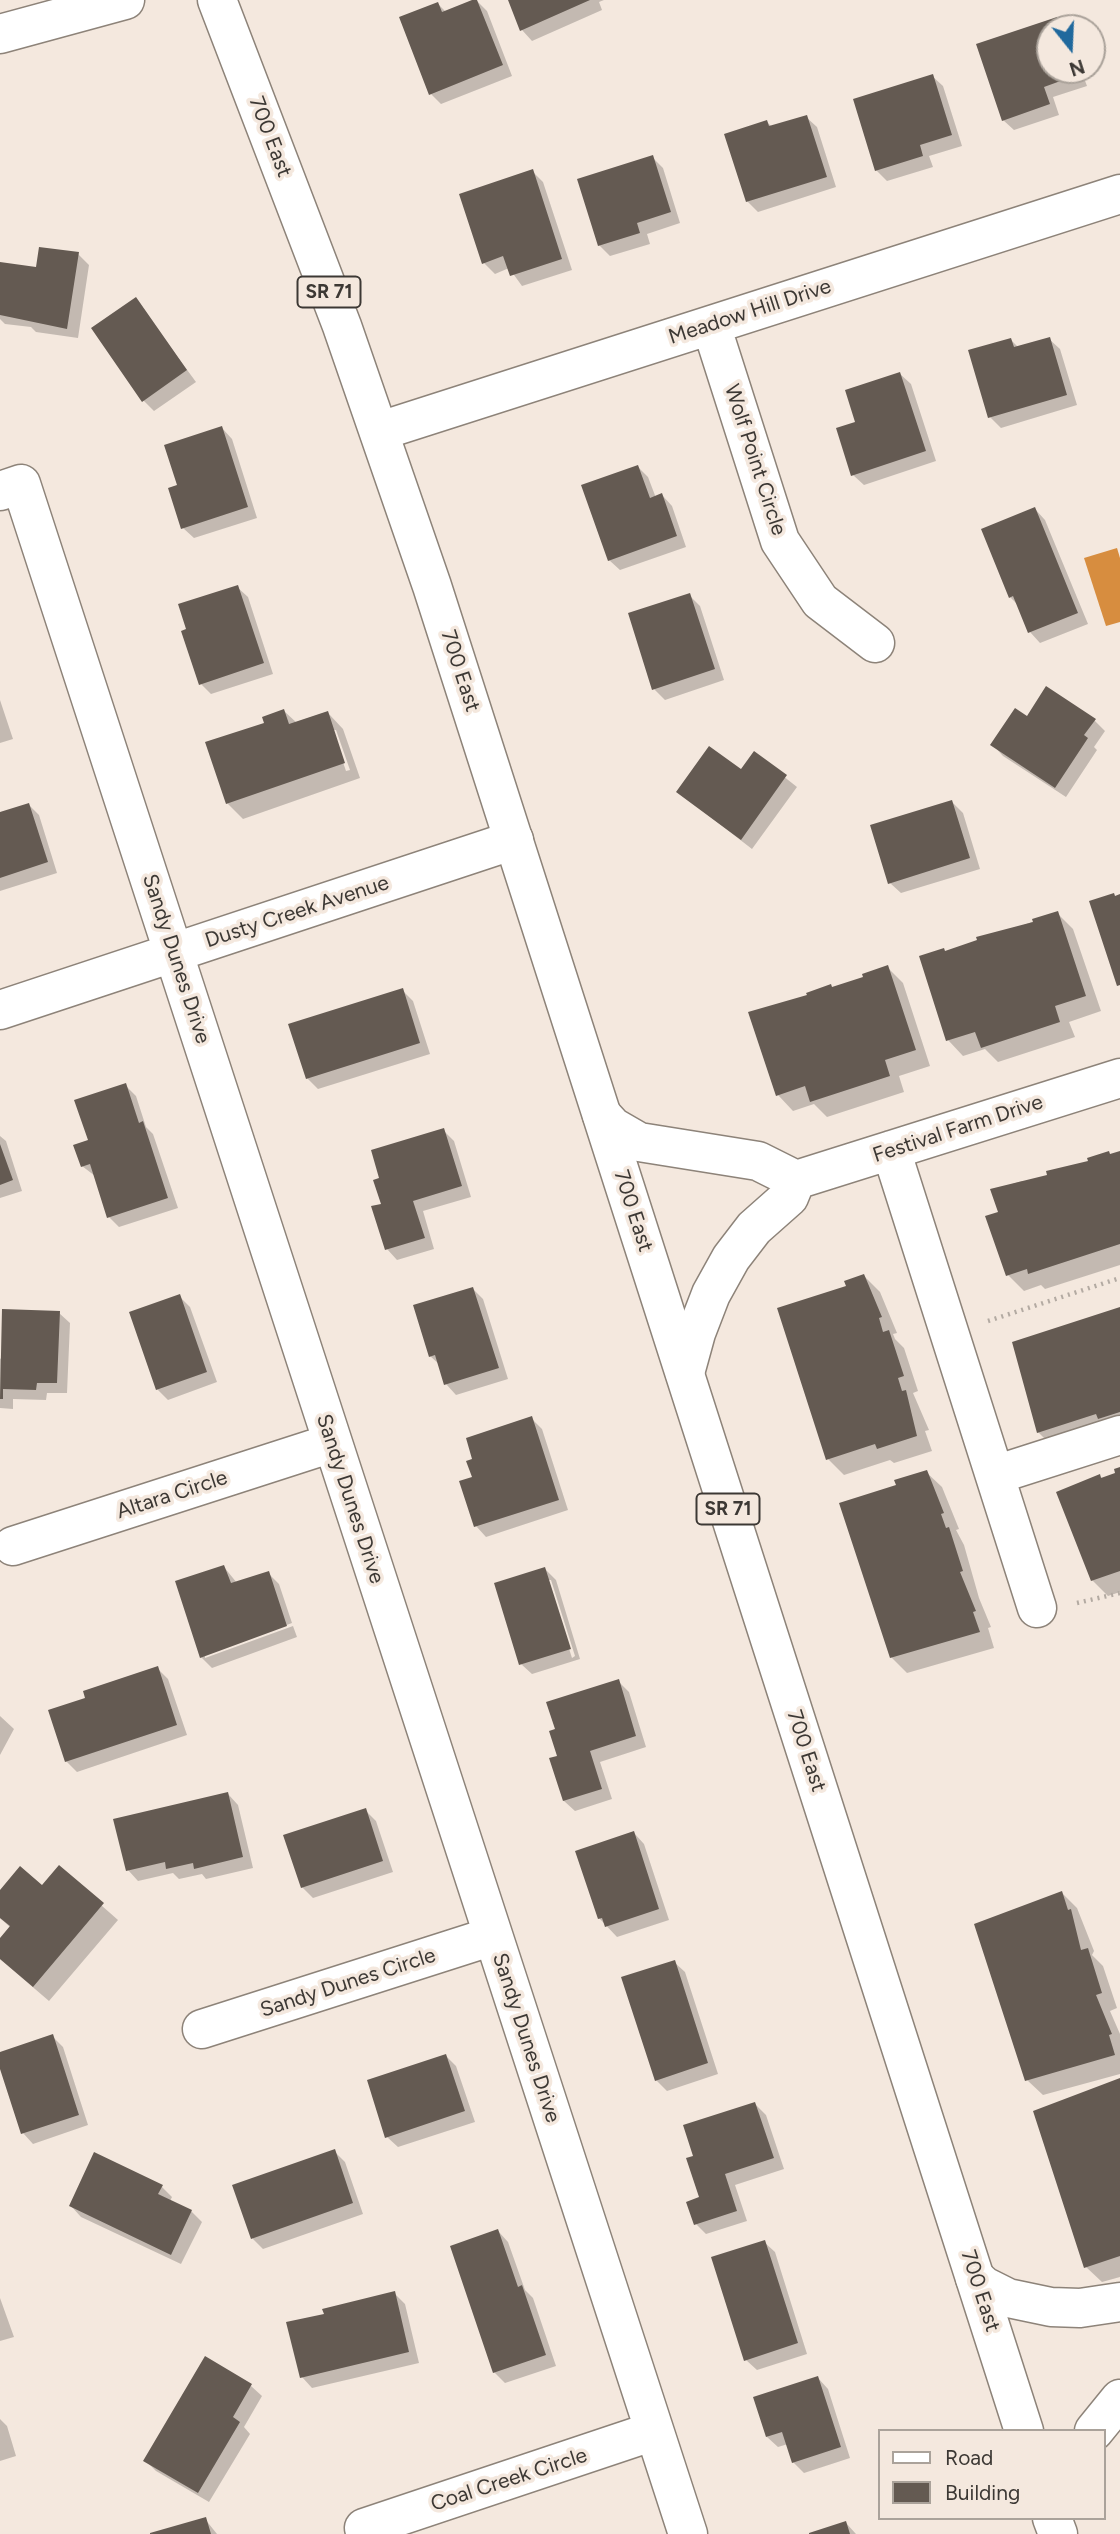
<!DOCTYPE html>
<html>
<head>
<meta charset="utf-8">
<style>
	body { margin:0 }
	#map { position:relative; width:1120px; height:2534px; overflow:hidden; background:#f4e8de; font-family:Figtree,sans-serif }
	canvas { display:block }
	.legend { position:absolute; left:878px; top:2429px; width:228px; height:91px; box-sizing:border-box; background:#f4e8de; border:2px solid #aaa29a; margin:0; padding:9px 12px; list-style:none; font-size:21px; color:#3c3834 }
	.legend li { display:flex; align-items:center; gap:14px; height:35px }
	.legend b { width:35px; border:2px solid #aaa29a }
	.north { position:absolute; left:1036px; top:14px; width:70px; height:70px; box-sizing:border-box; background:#f4e8de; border:2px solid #aaa29a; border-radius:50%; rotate:162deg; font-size:19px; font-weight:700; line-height:28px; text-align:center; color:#3c3834 }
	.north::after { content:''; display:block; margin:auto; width:24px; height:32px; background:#20699d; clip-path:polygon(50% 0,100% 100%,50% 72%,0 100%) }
</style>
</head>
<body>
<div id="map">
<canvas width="1120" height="2534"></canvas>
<ul class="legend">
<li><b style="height:9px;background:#fff"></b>Road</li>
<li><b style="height:19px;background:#645a52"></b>Building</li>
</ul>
<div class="north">N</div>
</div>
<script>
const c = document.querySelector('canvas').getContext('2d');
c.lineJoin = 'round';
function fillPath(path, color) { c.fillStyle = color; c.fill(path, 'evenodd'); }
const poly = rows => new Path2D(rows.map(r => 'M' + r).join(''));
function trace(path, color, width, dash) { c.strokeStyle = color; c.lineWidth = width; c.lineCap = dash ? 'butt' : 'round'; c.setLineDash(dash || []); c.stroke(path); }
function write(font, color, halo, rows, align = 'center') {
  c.font = font + ' Figtree,sans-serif'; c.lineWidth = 7; c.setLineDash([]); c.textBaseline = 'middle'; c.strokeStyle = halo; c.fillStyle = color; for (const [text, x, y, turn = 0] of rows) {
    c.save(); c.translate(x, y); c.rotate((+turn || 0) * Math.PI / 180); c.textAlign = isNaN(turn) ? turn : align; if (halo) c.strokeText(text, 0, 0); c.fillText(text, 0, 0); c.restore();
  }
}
fillPath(poly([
	[1117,548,1120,558,1120,622,1106,626,1084,558]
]), '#d78d3f');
fillPath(poly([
	[476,0,487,11,512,76,441,104,431,94,438,4,446,12],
	[509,0,604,0,599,2,602,10,532,41,522,30],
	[1057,19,1066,28,1050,28,1050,70,1081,70,1087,86,1053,97,1059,115,1014,130,1003,120,978,46],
	[932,76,943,86,962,146,929,156,933,167,887,181,876,170],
	[806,117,817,127,836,187,758,212,747,201,767,122,772,127],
	[652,157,663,168,680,223,647,234,650,244,610,256,599,245],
	[532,171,543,182,572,270,522,286,509,268,495,274,484,263],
	[78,254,89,265,78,338,36,332,31,327,5,324,0,319,0,274,38,269],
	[135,299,196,382,154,411,143,400],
	[1049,339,1060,349,1077,405,1001,428,990,417,1011,340,1019,348],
	[900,374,911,384,936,461,864,485,853,475,857,423],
	[222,428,232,439,257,518,194,538,183,528,179,486],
	[638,467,648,477,656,498,662,495,672,506,686,547,620,570,609,560],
	[1035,509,1045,520,1088,624,1040,643,1030,632,1019,606,1010,597],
	[237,587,248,597,273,674,211,694,201,684],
	[689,595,700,606,724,680,665,700,654,689],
	[0,700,13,739,0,743],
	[284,711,297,723,328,713,343,729,360,778,243,819,227,803,267,724],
	[332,730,336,730,350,770,346,771],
	[1027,718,1094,720,1105,731,1094,747,1097,750,1066,797,1003,756,993,745],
	[754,753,797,787,752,849,678,792,742,771],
	[952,802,963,813,980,869,901,893,890,883],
	[29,805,39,815,57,873,0,891,0,814],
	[1057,913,1073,929,1101,1011,1069,1022,1075,1037,998,1062,985,1049,963,1056,948,1040,946,953],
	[887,967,903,983,930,1066,899,1076,904,1092,827,1117,814,1104,793,1111,778,1095,750,1013,865,978],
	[402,990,413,1001,430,1054,318,1089,307,1078],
	[125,1085,136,1096,146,1127,153,1134,178,1208,119,1227,109,1217,95,1176,82,1166,90,1141],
	[443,1130,454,1141,471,1197,423,1211,434,1249,397,1260,387,1249,374,1207,383,1205],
	[0,1136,6,1141,22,1191,0,1198],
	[1120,1153,1120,1265,1045,1289,1041,1285,1024,1291,1008,1275,1000,1213,993,1190,1022,1181,1025,1184],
	[864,1276,880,1292,897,1333,893,1334,895,1339,904,1348,918,1391,913,1393,929,1430,925,1431,932,1451,894,1463,890,1460,844,1475,828,1459,848,1287],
	[473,1289,483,1299,508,1379,456,1395,446,1384,440,1365,430,1356],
	[179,1296,190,1307,217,1382,168,1400,157,1389],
	[1120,1309,1120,1432,1054,1448,1038,1432],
	[59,1313,70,1323,67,1393,47,1393,46,1400,13,1399,13,1409,0,1408,0,1359],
	[531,1418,542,1429,568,1510,486,1537,476,1526,475,1460],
	[1120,1469,1120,1592,1108,1596,1092,1580,1100,1476,1103,1479,1118,1474],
	[926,1472,942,1487,959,1529,956,1530,964,1545,979,1598,991,1627,988,1628,994,1648,907,1673,891,1657],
	[224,1567,237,1583,268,1573,279,1584,292,1623,205,1655,205,1658,293,1626,297,1637,212,1668,201,1657],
	[545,1569,556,1580,580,1659,532,1674,521,1664],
	[547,1580,551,1580,575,1656,572,1658],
	[157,1668,168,1679,187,1735,77,1772,66,1761,87,1699],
	[618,1681,629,1692,646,1747,600,1762,612,1799,575,1811,564,1801,559,1757],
	[0,1716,14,1729,0,1755],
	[228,1794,238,1805,253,1868,206,1879,202,1874,179,1879,173,1873,138,1881,128,1870],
	[365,1810,376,1821,393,1872,313,1898,302,1887],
	[634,1833,644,1844,669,1920,617,1937,599,1918],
	[59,1868,118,1920,49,2001,0,1959,0,1941,11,1928,0,1918,0,1893,42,1887],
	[1062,1893,1077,1908,1094,1951,1092,1955,1103,1966,1117,2008,1110,2011,1120,2034,1120,2074,1043,2095,1027,2080],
	[674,1962,685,1972,718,2074,667,2091,656,2080],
	[52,2036,63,2047,88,2125,33,2144,23,2133,0,2063,0,2054],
	[446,2056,456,2066,475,2122,398,2147,387,2137],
	[1120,2080,1120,2277,1102,2282,1086,2267],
	[755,2104,766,2115,784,2169,735,2185,747,2221,706,2234,696,2224,701,2199,695,2157],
	[334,2151,345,2162,363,2214,263,2249,253,2239,234,2186],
	[162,2187,172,2197,170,2201,191,2211,202,2222,181,2264,81,2217,71,2206],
	[498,2231,508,2242,525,2290,533,2298,556,2366,505,2383,494,2372],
	[764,2242,775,2252,807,2354,757,2370,746,2360],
	[394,2293,405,2304,419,2363,312,2388,302,2377],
	[0,2298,14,2337,0,2341],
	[818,2378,828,2389,850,2458,804,2473,793,2462,788,2444,778,2447,767,2437],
	[251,2386,262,2396,244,2427,250,2434,209,2502,156,2471,145,2460],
	[0,2419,7,2426,16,2456,0,2461],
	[205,2519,217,2534,154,2534],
	[846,2523,856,2534,813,2534]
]), '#0003');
fillPath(poly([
	[472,0,477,0,503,65,429,95,399,17,438,2,442,12],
	[508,0,590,0,520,31],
	[1057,17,1061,28,1050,28,1050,70,1075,70,1077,75,1044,87,1050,104,1002,121,976,44],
	[933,74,952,135,920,145,923,156,875,171,853,99],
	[807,115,827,177,746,202,724,134,767,120,769,126],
	[653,155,671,212,637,223,640,233,598,246,577,179],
	[533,169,562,259,510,276,503,256,482,264,459,194],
	[39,247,79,252,67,329,0,315,0,262,36,267],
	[136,297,187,370,142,402,91,328],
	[1050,337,1067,395,988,418,968,350,1011,338,1014,347],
	[900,372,926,451,851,476,836,428,855,422,845,390],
	[222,426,248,507,181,529,168,488,177,485,164,445],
	[638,465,650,498,662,493,677,536,608,561,581,485],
	[1035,507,1078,613,1028,633,1013,596,1009,598,981,529],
	[238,585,264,663,199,685,181,631,186,629,178,604],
	[690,593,715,669,652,690,628,613],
	[1046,686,1096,719,1084,735,1088,738,1055,788,990,745,1015,708,1027,716],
	[284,709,289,724,328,711,345,763,226,804,205,742,264,723,262,717],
	[709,746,741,769,754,751,787,775,741,840,676,792],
	[952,800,970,858,888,884,870,825],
	[29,803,48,862,0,878,0,812],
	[1114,893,1115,896,1120,894,1120,985,1117,986,1089,901],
	[1058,911,1086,996,1055,1006,1060,1022,981,1048,975,1032,946,1041,919,956,944,948,945,951,977,940,976,937,1033,922,1032,919],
	[888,965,916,1050,885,1060,890,1076,810,1102,805,1086,776,1096,748,1012,807,995,806,993,831,984,832,987,863,977,862,974],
	[403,988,420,1043,306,1079,288,1024],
	[126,1083,139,1123,143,1121,168,1198,107,1218,90,1164,81,1167,73,1145,88,1140,74,1100],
	[444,1128,462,1186,413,1201,425,1238,385,1250,371,1206,381,1204,373,1180,379,1178,371,1150],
	[0,1144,13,1180,0,1185],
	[1109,1151,1110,1154,1120,1151,1120,1244,1028,1274,1027,1269,1006,1276,985,1216,998,1212,990,1189,1047,1175,1046,1171,1088,1161,1087,1158],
	[864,1274,882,1317,879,1318,883,1332,889,1330,904,1376,898,1378,902,1391,906,1390,917,1436,877,1449,875,1444,826,1460,777,1308,846,1286,844,1281],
	[473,1287,499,1368,444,1385,435,1355,429,1357,413,1305],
	[180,1294,207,1372,156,1390,129,1312],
	[1120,1307,1120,1412,1098,1419,1096,1414,1037,1433,1012,1342],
	[2,1309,60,1311,57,1383,37,1383,36,1390,3,1389,3,1399,0,1399],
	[532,1416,559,1500,474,1527,459,1481,472,1477,466,1461,472,1459,466,1438],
	[1120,1467,1120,1571,1091,1581,1056,1492,1100,1474,1101,1478,1115,1473,1114,1469],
	[927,1470,944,1513,941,1514,946,1528,949,1527,963,1571,960,1572,976,1611,973,1612,980,1632,890,1658,839,1503,896,1485,894,1480],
	[224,1565,231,1583,269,1571,287,1626,200,1658,175,1581],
	[545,1567,571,1649,519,1665,494,1583],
	[158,1666,177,1725,65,1762,48,1710,85,1698,83,1691],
	[619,1679,636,1736,590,1751,602,1789,563,1801,549,1758,557,1756,549,1731,555,1729,546,1702],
	[228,1792,243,1857,194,1869,193,1863,166,1869,165,1862,126,1871,113,1819],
	[366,1808,383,1861,301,1888,283,1835],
	[634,1831,659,1909,605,1927,602,1918,598,1919,575,1851],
	[59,1865,104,1903,33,1987,0,1959,0,1938,10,1926,0,1918,0,1890,20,1866,42,1885],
	[1062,1891,1068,1910,1071,1909,1081,1950,1088,1948,1102,1993,1096,1995,1112,2034,1109,2035,1115,2055,1025,2081,974,1924],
	[675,1960,708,2063,655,2081,621,1977],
	[53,2034,79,2115,21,2134,0,2069,0,2052],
	[446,2054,465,2111,385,2138,367,2080],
	[1120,2078,1120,2256,1084,2268,1033,2111],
	[755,2102,774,2158,725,2174,737,2211,694,2225,686,2202,699,2197,686,2158,693,2156,683,2125],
	[335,2149,353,2203,251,2239,232,2185],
	[94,2152,163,2185,158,2194,192,2210,171,2255,69,2206],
	[498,2229,518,2287,522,2285,546,2355,493,2373,450,2246],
	[765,2240,798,2343,744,2361,711,2257],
	[395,2291,409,2352,300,2378,286,2322,324,2314,322,2309],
	[205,2356,252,2384,233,2417,240,2422,198,2493,143,2461],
	[818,2376,841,2447,792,2463,782,2432,766,2437,753,2397],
	[206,2517,211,2534,150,2534,150,2533],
	[846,2521,850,2534,809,2534,809,2533]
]), '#645a52');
const minor = poly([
	[0,34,125,0],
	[711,325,780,541,820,601,875,643],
	[380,431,1120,194],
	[0,491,21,484,688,2534],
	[0,1010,514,840],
	[602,1115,613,1127,639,1142,758,1161,796,1180,1120,1078],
	[891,1150,1037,1608],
	[685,1373,696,1333,711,1294,731,1258,754,1228,789,1197,796,1180],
	[995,1475,1120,1435],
	[13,1546,332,1443],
	[202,2029,493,1936],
	[975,2278,984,2286,1008,2298,1051,2307,1080,2308,1120,2302],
	[1094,2431,1120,2399],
	[364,2528,654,2431]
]);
const major = poly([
	[217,0,342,326,432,586,1024,2431],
	[1052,2518,1058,2534]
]);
trace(minor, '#8d8379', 41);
trace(major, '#8d8379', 41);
trace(poly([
	[988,1321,1120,1278],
	[1077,1603,1120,1593]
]), '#b3aaa2', 4.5, [2, 5]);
trace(minor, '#fff', 38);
trace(major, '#fff', 38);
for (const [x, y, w] of [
	[329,292,63],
	[728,1509,63]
]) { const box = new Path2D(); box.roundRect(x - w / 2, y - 15.5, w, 31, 5); c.fillStyle = '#f4e8de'; c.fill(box); trace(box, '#3c3834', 2); }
write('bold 19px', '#3c3834', null, [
	["SR 71",329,292],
	["SR 71",728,1509]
]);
write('21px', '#3c3834', '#f4e8de', [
	["700 East",270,137,69],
	["Meadow Hill Drive",750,312,-18],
	["Wolf Point Circle",755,460,72],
	["700 East",460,671,72],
	["Dusty Creek Avenue",297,912,-18],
	["Sandy Dunes Drive",176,959,72],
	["Festival Farm Drive",958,1129,-18],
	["700 East",633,1211,72],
	["Altara Circle",172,1495,-18],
	["Sandy Dunes Drive",350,1499,72],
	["700 East",806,1751,72],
	["Sandy Dunes Circle",348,1983,-18],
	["Sandy Dunes Drive",526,2038,72],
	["700 East",980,2291,72],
	["Coal Creek Circle",509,2480,-18]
]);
</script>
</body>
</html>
